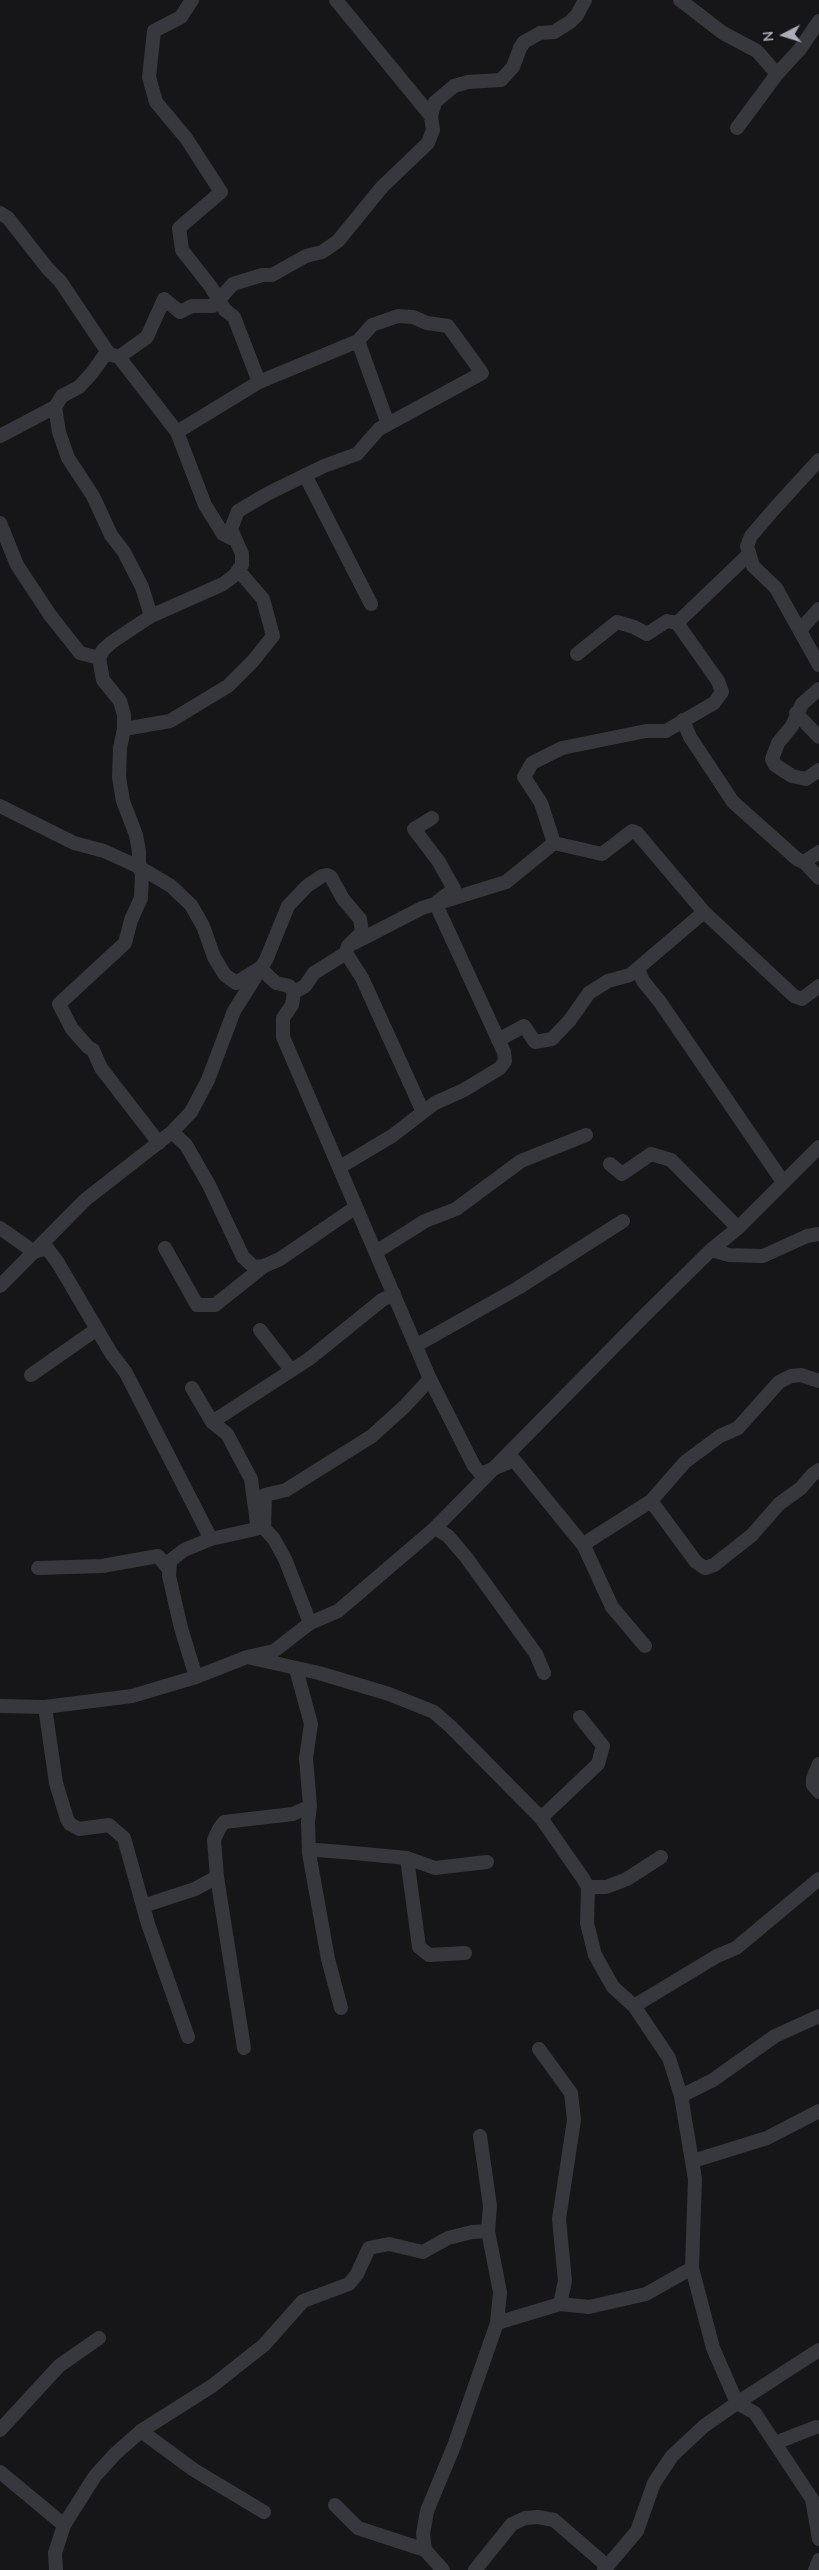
<!DOCTYPE html>
<html>
<head>
<meta charset="utf-8">
<style>
	body { margin:0 }
	#map { position:relative; width:819px; height:2570px; overflow:hidden; background:#161618; font-family:"Nunito Sans",sans-serif }
	canvas { display:block }
	.north { position:absolute; left:759px; top:10px; width:50px; height:50px; -webkit-text-stroke:4px #111113; paint-order:stroke; rotate:265deg; font-size:14px; font-weight:700; line-height:20px; text-align:center; color:#a8adb8 }
	.north::after { content:''; display:block; margin:auto; width:18px; height:22px; background:#a8adb8; clip-path:polygon(50% 0,100% 100%,50% 72%,0 100%) }
</style>
</head>
<body>
<div id="map">
<canvas width="819" height="2570"></canvas>
<div class="north">N</div>
</div>
<script>
const c = document.querySelector('canvas').getContext('2d');
c.lineJoin = 'round';
const poly = rows => new Path2D(rows.map(r => 'M' + r).join(''));
function trace(path, color, width, dash) { c.strokeStyle = color; c.lineWidth = width; c.lineCap = dash ? 'butt' : 'round'; c.setLineDash(dash || []); c.stroke(path); }
trace(poly([
	[336,0,431,116],
	[680,0,723,33,757,51,777,74,800,49,819,21],
	[737,128,777,74],
	[0,213,8,218,48,269,60,281,109,354,104,356,92,373,79,387,62,396,55,407,59,432,68,458,93,496,111,535,124,552,142,587,151,616],
	[358,341,388,424],
	[109,354,119,357,147,337,164,299,180,312,192,306,213,306,233,284,262,275,272,275,306,256,322,252,338,241,382,187,428,143,433,130,431,116,435,102,454,86,468,82,501,80,513,67,520,48,524,42,540,33,554,32,570,22,577,15,585,0],
	[119,357,177,432,205,505,223,534,233,539],
	[259,382,358,341,372,325,398,316,413,317,427,323,448,326,482,373,379,429,357,454,324,466,267,494,238,511,231,529,242,554,242,565,235,575,223,584,151,616,112,642,103,650,99,658,103,680,120,701,124,715,124,729,120,748,119,777,123,801,136,835,139,851,139,867,171,886,191,905,203,926,214,957,225,975,236,983,260,968],
	[177,432,259,382,234,317,225,310,211,287,182,250,179,228,221,192,186,138,156,102,149,77,154,31,181,17,192,0],
	[0,436,55,407],
	[819,460,775,508,751,536,747,546,753,566,776,588,819,665],
	[305,475,371,604],
	[0,523,17,565,50,615,80,653,99,658],
	[800,630,819,609],
	[577,654,617,622,634,627,647,634,667,621,677,623],
	[819,689,802,704,792,726,778,743,772,759,775,765,792,776,806,779,819,770],
	[796,713,819,737],
	[683,720,690,737,733,802,797,859,804,862,819,878],
	[124,729,170,721,228,686,253,661,273,636,263,599,238,570],
	[0,806,74,843,104,851,139,867,142,874,141,898,131,920,125,943,59,1004,72,1029,88,1047,93,1050,101,1068,159,1143],
	[554,843,541,803,524,777,532,763,562,748,646,731,666,731,714,703,722,692,718,681,677,623,748,555],
	[554,843,602,854,632,831,637,833,704,912,794,996,802,999,819,986],
	[804,862,819,852],
	[354,943,422,908,506,882,554,843],
	[346,953,362,978,423,1112],
	[260,968,276,983,289,986,294,992,292,1005,283,1018,283,1037,430,1379,474,1466,481,1474,514,1460,584,1546,612,1607,645,1646],
	[638,969,643,981,660,1002,783,1182],
	[498,1040,524,1026,535,1042,552,1039,570,1020,589,993,608,981,630,975,704,912],
	[172,1132,186,1145,209,1185,243,1257,254,1267,264,1266,280,1259,356,1207],
	[610,1164,622,1174,651,1154,671,1160,738,1228],
	[340,1167,392,1136,435,1103,464,1090,500,1068,505,1061,504,1052,439,911,437,902,454,889,439,862,414,829,432,818],
	[0,1228,34,1252,47,1248,58,1263,111,1353,126,1373,211,1539],
	[165,1248,197,1305,215,1305,264,1266],
	[711,1250,729,1255,763,1256,807,1236,819,1234],
	[376,1252,425,1221,456,1209,521,1161,586,1135],
	[0,1286,85,1200,172,1132,191,1112,208,1080,234,1011,266,960,288,906,307,886,322,876,327,875,331,877,343,899,360,919,362,932,348,946,346,953,314,973,305,986,294,992],
	[260,1330,291,1370],
	[417,1345,518,1288,623,1221],
	[31,1375,97,1329],
	[192,1388,212,1422,227,1434,251,1479,257,1523],
	[212,1422,309,1359,382,1300,394,1294],
	[651,1501,696,1562,705,1568,714,1565,752,1535,779,1504,801,1488,812,1475,819,1470],
	[264,1528,265,1495,286,1490,372,1436,405,1406,430,1379],
	[264,1528,274,1539,285,1559,310,1623],
	[435,1528,448,1536,466,1557,536,1654,544,1673],
	[584,1546,590,1540,651,1501,685,1462,720,1436,738,1428,779,1382,791,1376,801,1375,819,1381],
	[38,1568,102,1566,158,1556,168,1568],
	[247,1657,319,1673,389,1694,434,1712,451,1727,541,1818,582,1877,588,1887,587,1923,595,1955,613,1987,634,2006,669,2058,681,2096,695,2179,692,2268,713,2348,737,2403,704,2426,672,2456,654,2483,637,2531,604,2570],
	[296,1669,311,1724,306,1758,310,1806,308,1822,309,1853,328,1959,341,2008],
	[196,1677,181,1628,169,1576,170,1561,184,1550,211,1539,256,1529],
	[0,1706,45,1707,132,1696,196,1677,247,1657,274,1651,310,1623,338,1611,435,1528,643,1317,711,1250,738,1228,819,1147],
	[45,1707,56,1783,67,1819,70,1824,79,1829,109,1825,124,1838,148,1924,188,2037],
	[819,1764,813,1778,813,1785,819,1792],
	[541,1818,598,1764,603,1746,580,1717],
	[309,1853,316,1850,343,1852,407,1858,435,1868,487,1862],
	[407,1858,419,1947,429,1955,465,1953],
	[588,1887,606,1887,627,1879,661,1857],
	[143,1906,195,1889,217,1877],
	[634,2006,717,1956,736,1948,819,1879],
	[244,2048,217,1877,214,1840,219,1829,224,1822,293,1814,310,1806],
	[539,2049,571,2093,574,2120,559,2219,565,2281,560,2304],
	[681,2096,713,2080,775,2036,819,2016],
	[693,2161,767,2138,819,2111],
	[497,2323,560,2304,589,2307,646,2294,692,2268],
	[819,2350,737,2403,755,2413,812,2499,819,2539],
	[0,2430,59,2366,99,2338],
	[141,2431,194,2470,264,2512],
	[775,2443,816,2427],
	[0,2472,64,2525],
	[335,2505,358,2528,425,2550],
	[56,2570,55,2553,64,2525,95,2476,115,2454,141,2431,212,2386,264,2345,303,2301,349,2284,357,2274,369,2248,389,2244,423,2252,448,2238,472,2232,488,2231],
	[443,2570,425,2550,423,2534,427,2511,454,2446,497,2323,500,2292,488,2231,490,2206,480,2136],
	[475,2570,512,2524,525,2518,538,2517,554,2520,607,2566],
	[815,2570,819,2560]
]), '#37383d', 14);
</script>
</body>
</html>
